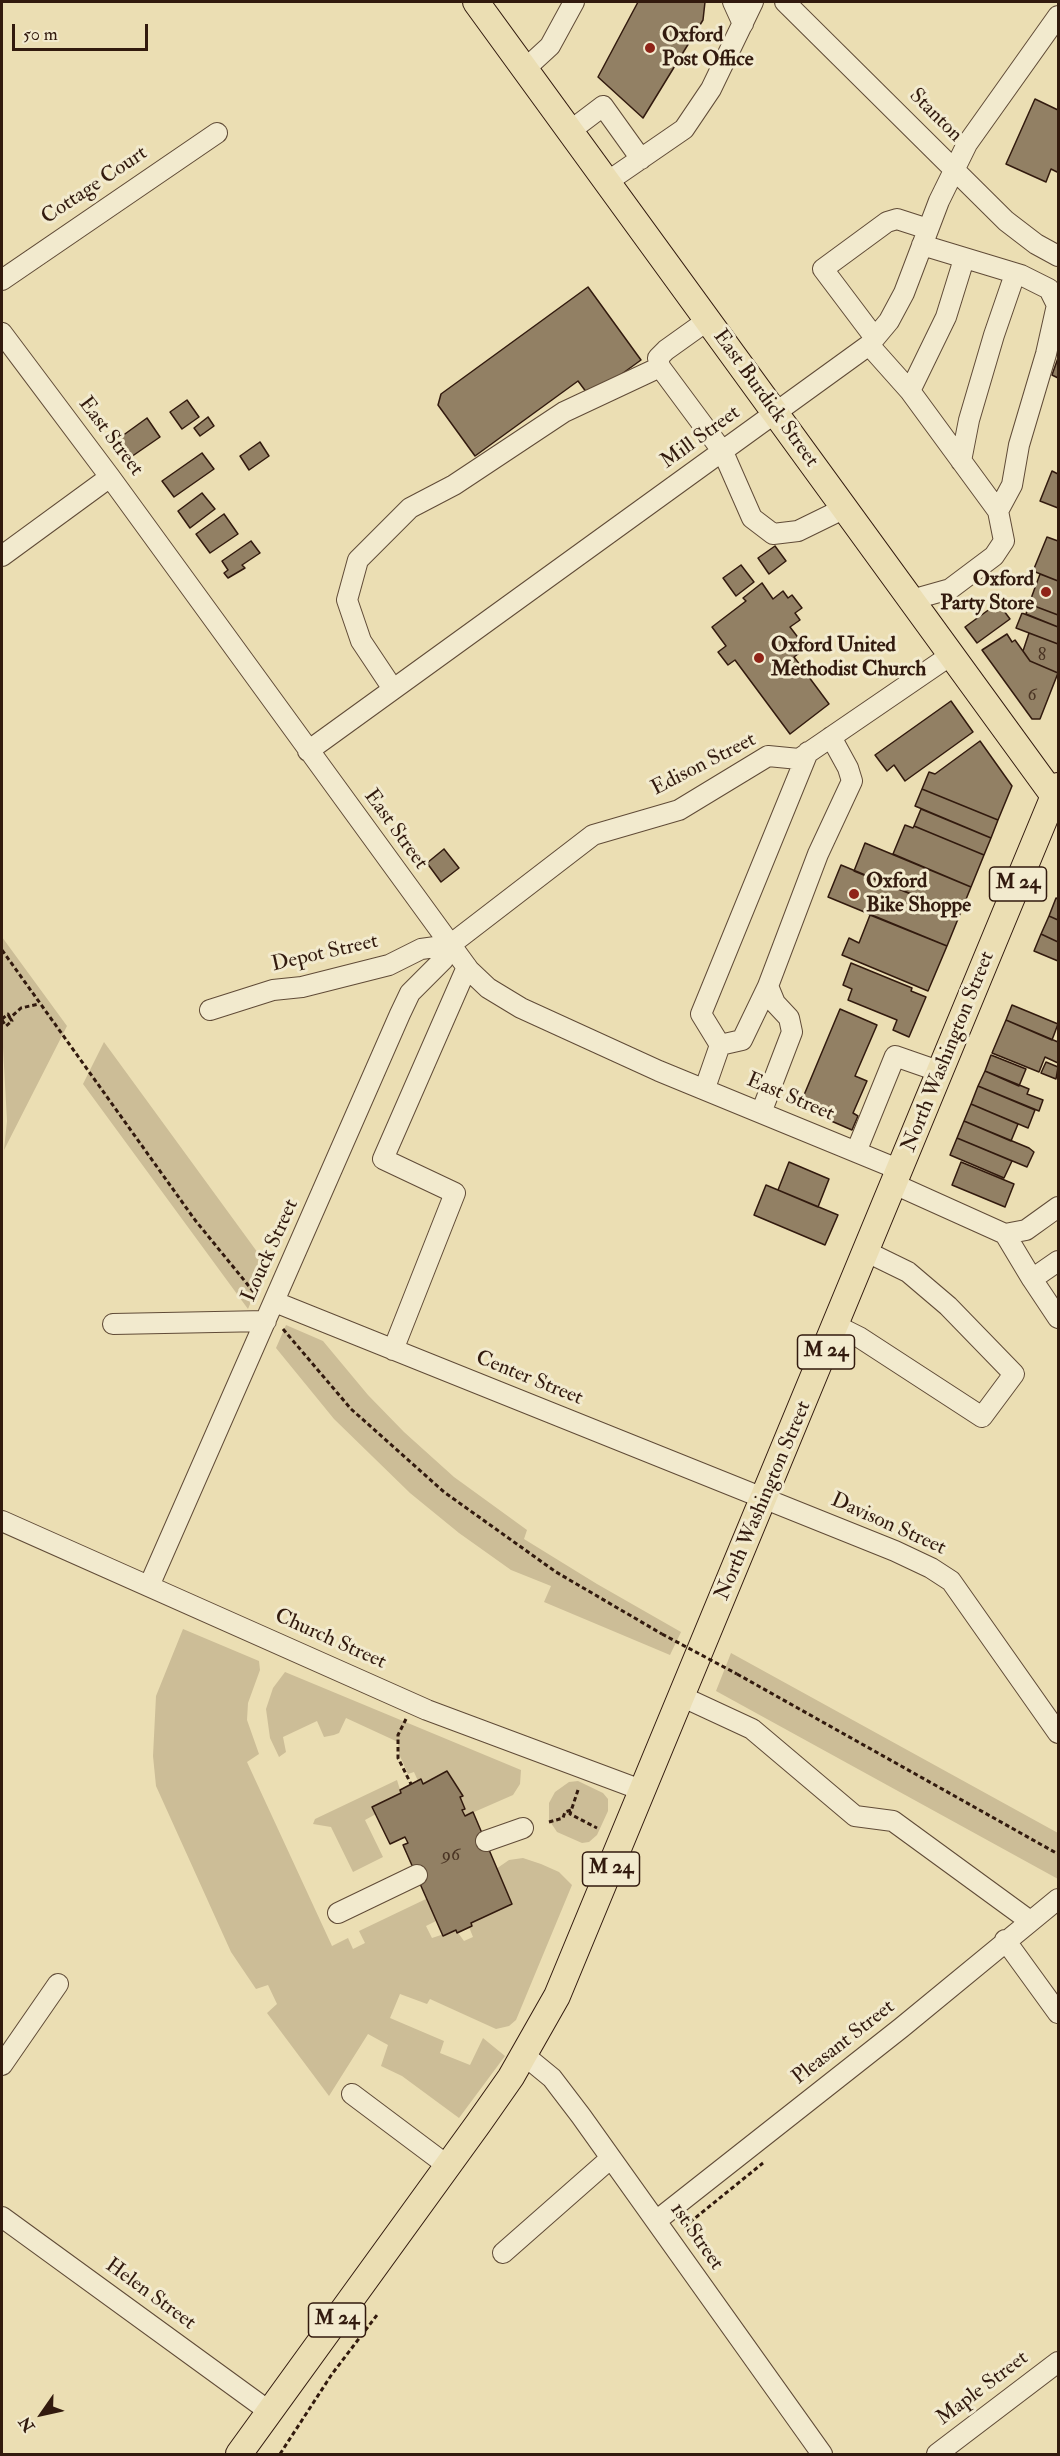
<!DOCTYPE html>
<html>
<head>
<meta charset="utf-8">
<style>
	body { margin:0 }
	#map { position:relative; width:1060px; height:2456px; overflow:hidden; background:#ebdeb3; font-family:"IM FELL Double Pica",serif }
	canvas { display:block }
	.frame { position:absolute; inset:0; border:3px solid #321a0e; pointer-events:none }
	.north { position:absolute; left:12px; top:2384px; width:60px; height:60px; -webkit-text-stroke:4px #f2eace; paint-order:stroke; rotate:236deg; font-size:16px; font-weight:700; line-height:24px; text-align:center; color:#321a0e }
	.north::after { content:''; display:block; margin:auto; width:21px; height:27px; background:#321a0e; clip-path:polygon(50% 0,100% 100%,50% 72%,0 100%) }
	.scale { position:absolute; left:12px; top:24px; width:136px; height:27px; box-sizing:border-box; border:3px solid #321a0e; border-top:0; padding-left:8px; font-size:18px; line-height:21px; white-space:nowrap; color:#321a0e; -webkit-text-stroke:4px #f2eace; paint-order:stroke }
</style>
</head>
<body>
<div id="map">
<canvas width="1060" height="2456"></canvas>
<div class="frame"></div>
<div class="north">N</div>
<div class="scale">50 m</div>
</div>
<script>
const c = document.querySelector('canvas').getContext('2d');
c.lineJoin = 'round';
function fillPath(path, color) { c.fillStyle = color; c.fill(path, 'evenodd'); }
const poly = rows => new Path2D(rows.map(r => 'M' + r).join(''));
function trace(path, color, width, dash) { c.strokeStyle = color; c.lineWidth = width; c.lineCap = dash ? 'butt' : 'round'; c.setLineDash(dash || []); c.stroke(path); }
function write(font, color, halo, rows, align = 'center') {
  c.font = font + ' "IM FELL Double Pica",serif'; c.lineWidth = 6; c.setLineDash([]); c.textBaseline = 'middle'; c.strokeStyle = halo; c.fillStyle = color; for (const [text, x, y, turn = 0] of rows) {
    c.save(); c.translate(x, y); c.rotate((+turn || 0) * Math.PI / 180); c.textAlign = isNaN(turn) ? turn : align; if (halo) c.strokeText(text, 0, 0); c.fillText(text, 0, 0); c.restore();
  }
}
fillPath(poly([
	[2,937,67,1026,4,1150,7,1121,2,1029],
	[104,1042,266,1264,248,1309,83,1084],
	[286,1325,323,1341,368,1395,404,1432,454,1477,527,1530,524,1539,597,1584,681,1632,670,1655,544,1602,551,1586,511,1570,459,1533,410,1493,334,1419,276,1348],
	[183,1629,259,1661,260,1670,248,1703,247,1720,259,1754,247,1762,332,1946,348,1938,353,1949,365,1943,359,1931,428,1898,436,1921,426,1926,432,1938,456,1930,464,1941,473,1937,469,1927,471,1923,512,1904,496,1869,509,1860,523,1858,541,1864,559,1872,572,1885,516,2020,509,2026,496,2029,430,1999,427,2004,400,1994,390,2018,444,2041,440,2053,470,2065,483,2038,505,2056,459,2118,402,2076,381,2066,388,2045,368,2034,329,2096,267,2013,277,2004,268,1985,256,1989,231,1952,156,1786,153,1756,156,1696],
	[731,1653,1058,1833,1058,1879,716,1691],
	[285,1672,521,1770,520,1784,513,1795,465,1816,460,1797,462,1795,448,1771,423,1784,421,1779,418,1781,414,1772,408,1774,399,1754,398,1742,346,1718,339,1733,334,1735,324,1737,317,1721,283,1737,286,1752,279,1757,270,1738,266,1709,273,1688],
	[397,1780,401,1793,372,1807,376,1814,365,1820,383,1857,353,1872,331,1827,313,1824,315,1819],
	[578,1781,603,1793,608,1799,608,1811,597,1835,589,1842,582,1843,557,1832,549,1820,549,1803,555,1792,569,1782]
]), '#ccbd97');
const building = poly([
	[638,2,705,2,703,20,643,118,598,77,638,2],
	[1035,99,1058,110,1058,170,1057,172,1051,169,1046,182,1006,164,1035,99],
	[588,287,641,360,590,397,578,381,475,456,438,405,441,394,588,287],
	[1058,358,1058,378,1052,375,1058,358],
	[187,400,199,417,182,429,170,412,187,400],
	[208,417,214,426,200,436,194,428,208,417],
	[147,418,160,437,131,457,118,439,147,418],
	[260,442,269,456,249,470,240,456,260,442],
	[202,453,214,469,174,497,162,481,202,453],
	[1052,471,1058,474,1058,508,1040,501,1052,471],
	[202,493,215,509,190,528,178,511,202,493],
	[224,514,238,534,210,553,196,534,224,514],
	[1047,537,1058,541,1058,581,1033,571,1047,537],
	[251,541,260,553,242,565,245,568,228,578,224,573,228,570,222,561,251,541],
	[775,546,786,561,769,574,758,558,775,546],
	[741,565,754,582,736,596,723,578,741,565],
	[1040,574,1058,581,1058,615,1029,604,1040,574],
	[762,583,773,599,783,591,788,598,792,595,802,608,795,613,800,620,790,627,806,648,794,657,829,704,790,734,735,660,728,665,718,652,726,646,712,627,746,601,743,598,762,583],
	[998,603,1010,619,977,643,965,627,998,603],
	[1029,604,1058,615,1058,627,1026,614,1029,604],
	[1022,613,1058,627,1058,644,1016,628,1022,613],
	[1029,633,1058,644,1058,673,1030,661,1023,651,1029,633],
	[1007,634,1012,642,1015,640,1030,661,1058,673,1040,719,1032,719,982,650,1007,634],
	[951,701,973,732,905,781,894,765,887,771,875,755,951,701],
	[980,741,1012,786,998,820,922,789,929,772,935,774,980,741],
	[922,789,998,820,991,838,915,806,922,789],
	[921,809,991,838,984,855,914,826,921,809],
	[905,825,913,828,914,826,984,855,971,887,893,854,905,825],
	[865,843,971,887,960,914,854,871,865,843],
	[444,849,459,868,441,882,427,863,444,849],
	[841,865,960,914,947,946,828,897,841,865],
	[1056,898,1058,899,1058,920,1049,916,1056,898],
	[870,915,947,946,928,991,842,955,849,938,859,943,870,915],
	[1049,916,1058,920,1058,942,1041,934,1049,916],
	[1041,934,1058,942,1058,961,1034,951,1041,934],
	[851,963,912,988,911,991,926,997,909,1037,893,1030,897,1020,848,1000,852,989,843,985,851,963],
	[1012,1005,1058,1024,1052,1040,1006,1020,1012,1005],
	[840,1009,877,1025,855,1076,867,1081,853,1113,858,1116,852,1130,799,1107,840,1009],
	[1006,1020,1058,1042,1058,1063,1045,1057,1039,1072,992,1053,1006,1020],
	[991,1055,1026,1069,1019,1086,985,1071,991,1055],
	[1046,1062,1058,1067,1056,1079,1041,1073,1046,1062],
	[985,1071,1029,1089,1027,1094,1043,1100,1039,1111,978,1086,985,1071],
	[978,1086,1035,1110,1028,1128,971,1104,978,1086],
	[971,1104,1018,1124,1011,1141,964,1121,971,1104],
	[964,1121,1029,1148,1034,1152,1027,1167,957,1138,964,1121],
	[957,1138,1012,1161,1004,1178,950,1155,957,1138],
	[789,1162,829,1179,818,1207,778,1190,789,1162],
	[961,1162,1014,1184,1005,1207,952,1185,961,1162],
	[766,1185,838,1215,825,1245,754,1215,766,1185],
	[447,1771,463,1796,460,1797,465,1809,462,1810,465,1816,473,1812,512,1904,471,1923,472,1926,457,1933,456,1930,443,1936,403,1845,408,1843,405,1837,390,1844,372,1807,401,1793,400,1790,421,1779,423,1784,447,1771]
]);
fillPath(building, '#928064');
trace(building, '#321a0e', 1.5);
const minor = poly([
	[733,2,743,24],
	[785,2,1006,221,1036,244,1058,256],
	[525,69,550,46,574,2],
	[570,131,603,106,641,159],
	[607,182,684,129,711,89,753,2],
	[2,280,217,133],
	[708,320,666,350,658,358,660,367,723,452,752,518,773,534,798,531,845,508],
	[2,333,110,477,469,970,488,988,521,1008,659,1071,900,1170],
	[875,338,823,269,887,222,897,219,928,229],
	[869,345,910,391,998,511,1012,485,1019,445,1046,354,1057,305,1049,289,1021,275,922,245],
	[910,391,946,317,964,259],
	[961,461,969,420,994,335,1015,274],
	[2,556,110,477],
	[911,600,950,589,994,556,1004,541,998,511],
	[393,689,361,641,347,600,358,560,410,508,454,485,564,412,660,367],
	[308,751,869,345,889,321,904,293,939,201,967,144,1058,16],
	[210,1010,273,990,302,987,389,965,421,949,450,945],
	[720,1045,701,1014,808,752],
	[705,1088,720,1045,742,1040,768,986],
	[761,1113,792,1032,789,1018,775,1003,768,986,818,854,852,781,848,768,831,737],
	[856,1152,895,1056,941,1072],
	[894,1184,1005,1234,1026,1230,1058,1207],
	[1005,1234,1032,1279,1058,1261],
	[1032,1279,1058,1318],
	[275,1302,895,1551,931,1568,951,1581,1058,1733],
	[113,1324,266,1321],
	[837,1326,859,1337,982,1417,1014,1374,948,1306,908,1272,867,1252],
	[393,1350,455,1193,383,1159,467,967],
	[2,1521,427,1710,644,1791],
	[149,1586,400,1014,410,993,443,960,450,945,593,835,679,810,768,756,799,759,951,655],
	[683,1697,752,1729,855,1816,893,1821,1030,1921],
	[486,1841,523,1828],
	[338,1913,417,1875],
	[1005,1940,1058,2013],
	[524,2055,552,2078,581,2116,822,2454],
	[2,2065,58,1984],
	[352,2094,448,2166],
	[2,2217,270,2412],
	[656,2221,901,2028,1058,1899],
	[503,2253,611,2158],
	[937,2454,1058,2362]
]);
const major = poly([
	[476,2,1054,796],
	[239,2454,478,2124,511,2077,557,1996,1058,786]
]);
trace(minor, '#604b37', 22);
trace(major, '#321a0e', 28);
trace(poly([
	[2,950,195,1220,257,1296],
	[2,1019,8,1014,10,1018],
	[2,1020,6,1026,12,1021,10,1018,21,1008,39,1004],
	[283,1329,351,1409,444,1492,556,1572,662,1634],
	[737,1674,1058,1854],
	[406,1719,398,1735,398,1758,411,1784],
	[578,1790,570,1814,597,1828],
	[549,1822,563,1818,565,1812,571,1810],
	[684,2227,763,2163],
	[280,2454,332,2374,377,2315]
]), '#321a0e', 3, [4.5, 3]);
trace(minor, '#f2eace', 20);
trace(major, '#ebdeb3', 26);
trace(poly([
	[662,1634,737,1674]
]), '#321a0e', 3, [4.5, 3]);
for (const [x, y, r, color] of [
	[650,48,6,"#8f2418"],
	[1046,592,6,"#8f2418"],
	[759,658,6,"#8f2418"],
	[854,894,6,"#8f2418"]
]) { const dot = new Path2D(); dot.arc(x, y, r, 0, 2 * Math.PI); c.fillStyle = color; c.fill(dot); trace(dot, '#f2eace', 2); }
write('18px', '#4a3424', null, [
	["8",1042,656],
	["6",1032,696],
	["96",451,1856]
]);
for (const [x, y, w] of [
	[1018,884,57],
	[826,1352,57],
	[611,1869,57],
	[337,2320,57]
]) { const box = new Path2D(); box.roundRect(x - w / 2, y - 17, w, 34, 4.5); c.fillStyle = '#f2eace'; c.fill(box); trace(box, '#321a0e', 1.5); }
write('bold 20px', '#321a0e', null, [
	["M 24",1018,884],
	["M 24",826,1352],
	["M 24",611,1869],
	["M 24",337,2320]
]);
write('bold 21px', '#321a0e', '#f2eace', [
	["Oxford",662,36],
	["Post Office",662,60],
	["Oxford",1034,580,"right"],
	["Party Store",1034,604,"right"],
	["Oxford United",771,646],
	["Methodist Church",771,670],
	["Oxford",866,882],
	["Bike Shoppe",866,906]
], 'left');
write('21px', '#321a0e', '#f2eace', [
	["Stanton",935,116,45],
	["Cottage Court",95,186,-34],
	["East Burdick Street",765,399,54],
	["East Street",110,437,53],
	["Mill Street",701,438,-36],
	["Edison Street",704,765,-27],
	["East Street",395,830,54],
	["Depot Street",325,954,-13],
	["North Washington Street",949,1052,-68],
	["East Street",790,1098,23],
	["Louck Street",271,1251,-66],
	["Center Street",529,1379,22],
	["North Washington Street",764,1501,-67],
	["Davison Street",888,1525,24],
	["Church Street",330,1640,24],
	["Pleasant Street",844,2043,-38],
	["1st Street",696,2237,55],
	["Helen Street",150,2295,36],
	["Maple Street",983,2389,-37]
]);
</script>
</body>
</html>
